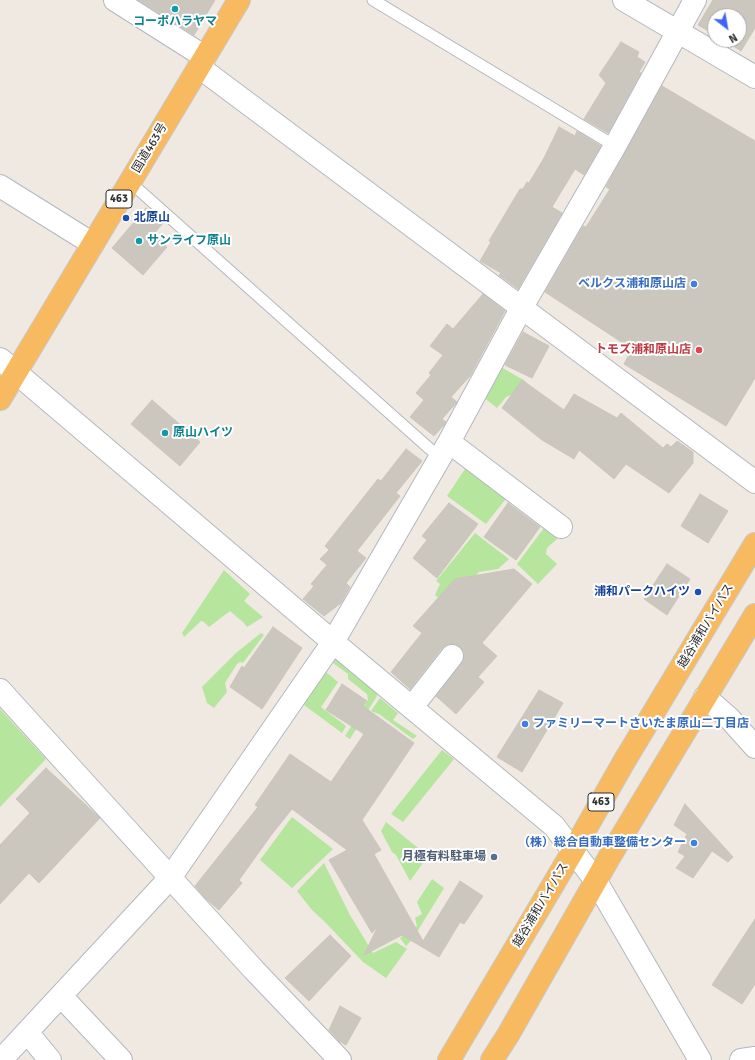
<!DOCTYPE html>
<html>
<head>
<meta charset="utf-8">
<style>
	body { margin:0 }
	#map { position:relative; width:755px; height:1060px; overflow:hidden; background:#efe9e1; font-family:Signika,sans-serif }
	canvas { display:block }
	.north { position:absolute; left:707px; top:8px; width:40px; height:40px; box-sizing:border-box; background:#fff; border:1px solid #ababab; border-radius:50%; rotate:149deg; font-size:11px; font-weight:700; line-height:16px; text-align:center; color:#2e2e2e }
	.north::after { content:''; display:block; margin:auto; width:14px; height:18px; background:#4264fb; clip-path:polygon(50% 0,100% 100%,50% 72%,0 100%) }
</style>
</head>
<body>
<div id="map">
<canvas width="755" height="1060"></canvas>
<div class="north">N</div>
</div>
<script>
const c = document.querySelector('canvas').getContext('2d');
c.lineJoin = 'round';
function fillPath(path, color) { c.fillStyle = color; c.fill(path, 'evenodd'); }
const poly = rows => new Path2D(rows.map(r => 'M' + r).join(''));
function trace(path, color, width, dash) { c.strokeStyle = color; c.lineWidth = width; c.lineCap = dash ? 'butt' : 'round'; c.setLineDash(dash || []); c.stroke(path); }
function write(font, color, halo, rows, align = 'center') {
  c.font = font + ' Signika,"Noto Sans JP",sans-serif'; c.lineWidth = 4; c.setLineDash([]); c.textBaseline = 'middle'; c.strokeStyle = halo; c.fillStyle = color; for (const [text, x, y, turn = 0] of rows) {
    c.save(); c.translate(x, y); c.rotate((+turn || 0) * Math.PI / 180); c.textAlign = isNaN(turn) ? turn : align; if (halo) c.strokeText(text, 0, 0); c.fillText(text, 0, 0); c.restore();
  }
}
fillPath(poly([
	[501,367,525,381,517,393,506,397,497,408,483,397],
	[467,466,509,495,486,524,447,496],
	[544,528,559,537,547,548,546,554,557,564,538,584,517,564],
	[475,533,509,559,498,569,479,572,455,599,465,622,435,595,440,584,436,581],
	[224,570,250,594,244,601,263,617,247,627,243,622,230,611,209,627,204,622,201,621,184,637,182,633],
	[261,633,264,635,243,663,240,662,237,664,225,683,227,692,214,708,207,703,202,687,236,653],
	[336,657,377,690,377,696,350,739,345,736,368,700,367,694,348,679,348,674,333,663],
	[326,672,338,682,321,707,346,726,342,733,304,705],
	[380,698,398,713,393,720,417,736,413,739,379,714,371,711],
	[0,709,46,759,0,807],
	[442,750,454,759,403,822,391,814],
	[292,817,333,849,292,888,260,860],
	[386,822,428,856,410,881,396,855,392,852,381,831],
	[324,863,350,915,373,953,396,942,407,949,386,978,363,962,325,922,312,910,297,891],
	[432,879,444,888,412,940,406,946,400,938,417,926,415,918,422,914,417,902]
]), '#b6e59e');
const building = poly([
	[138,0,215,0,194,35,138,0],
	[713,0,755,0,755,28,741,51,724,40,739,40,739,16,715,16,715,35,698,25,713,0],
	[621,42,639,52,637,57,645,62,639,72,641,73,608,133,584,119,606,83,599,75,621,42],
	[662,86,755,141,755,378,726,426,624,364,632,349,545,292,583,226,586,227,610,189,606,187,662,86],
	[559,127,575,136,577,131,601,146,584,175,575,169,552,207,562,213,518,289,499,275,501,273,480,261,491,242,489,241,520,189,523,189,527,182,529,183,544,158,559,127],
	[146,208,163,223,153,235,167,247,143,275,112,248,146,208],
	[483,294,505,311,470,376,451,397,457,402,442,419,446,422,444,425,434,436,410,417,424,400,416,393,431,375,429,373,443,355,430,346,447,324,453,329,483,294],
	[523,332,549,346,532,378,505,365,523,332],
	[522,380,564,410,574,394,617,418,621,413,663,448,667,444,671,447,677,441,693,452,693,463,669,493,626,464,614,479,579,450,574,459,542,440,502,408,522,380],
	[152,400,200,442,180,466,131,424,152,400],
	[406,449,422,461,396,493,400,496,357,551,366,558,346,583,350,587,341,603,324,616,303,599,314,586,311,584,327,565,320,559,329,550,325,546,378,479,381,481,406,449],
	[700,494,728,511,708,543,681,526,700,494],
	[449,503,478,524,437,578,413,558,427,540,422,536,449,503],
	[508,503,540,527,516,560,484,537,508,503],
	[667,564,690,579,667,615,644,599,667,564],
	[514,569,532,584,482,643,497,656,478,677,484,682,456,714,436,696,462,663,464,657,464,652,459,646,453,644,448,644,442,648,410,689,391,672,422,633,413,626,455,579,514,569],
	[273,627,302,648,262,709,230,687,242,666,244,668,273,627],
	[342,684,367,701,363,706,414,743,362,820,381,850,374,854,423,941,460,881,483,896,464,924,460,922,439,957,402,935,364,955,378,926,372,933,329,860,347,850,292,809,272,834,239,880,242,883,219,910,205,898,195,886,258,807,255,805,290,754,331,782,364,734,326,710,342,684],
	[539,690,563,703,522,772,497,757,539,690],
	[46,768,100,818,39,883,29,873,0,904,0,845,30,813,16,799,46,768],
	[685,804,733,857,728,862,712,851,693,878,676,868,685,856,678,852,687,834,674,825,685,804],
	[755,919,755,984,742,1004,712,985,755,919],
	[330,935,351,956,309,1001,285,978,330,935],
	[340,1006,361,1018,346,1045,339,1041,329,1030,340,1006]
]);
fillPath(building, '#cbc7bf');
trace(building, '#cbc5ba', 1);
const service = poly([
	[373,0,615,146],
	[130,182,440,458]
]);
const minor = poly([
	[115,0,205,57],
	[624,0,755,77],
	[199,67,755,482],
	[0,186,93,244],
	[0,359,333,642,554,826,596,881,700,1060],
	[449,442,561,527],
	[0,690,254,970,340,1060],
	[705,697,729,718,755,747],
	[412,707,452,656],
	[61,996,121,1060],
	[27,1032,50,1060],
	[1,1060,170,878,333,642,449,442,522,307,615,146,695,0],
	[741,1060,755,1058]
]);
const trunk = poly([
	[0,399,239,0],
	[449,1060,573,851,625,760,755,544],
	[492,1060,508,1035,610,856,755,615]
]);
trace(service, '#b4b7c1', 13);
trace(minor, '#b4b7c1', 24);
trace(trunk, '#c9c9c9', 24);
trace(service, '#fff', 11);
trace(minor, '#fff', 22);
trace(trunk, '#f8ba60', 22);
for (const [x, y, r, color] of [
	[175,9,4,"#0f9aa8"],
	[126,218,4,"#1a4fb4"],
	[139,241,4,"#0f9aa8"],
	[694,284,4,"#3f7fe0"],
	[699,350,4,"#e0444e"],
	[165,433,4,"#0f9aa8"],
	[698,592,4,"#1a4fb4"],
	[525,724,4,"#3f7fe0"],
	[694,843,4,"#3f7fe0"],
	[494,857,4,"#5c6f8a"]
]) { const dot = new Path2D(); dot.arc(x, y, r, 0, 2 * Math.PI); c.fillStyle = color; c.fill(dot); trace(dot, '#fff', 1.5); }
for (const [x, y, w] of [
	[119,199,26],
	[601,802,26]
]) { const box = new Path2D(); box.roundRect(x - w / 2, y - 9, w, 18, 3); c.fillStyle = '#fff'; c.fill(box); trace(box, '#2e2e2e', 1); }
write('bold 11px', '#2e2e2e', null, [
	["463",119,199],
	["463",601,802]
]);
write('bold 12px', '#0d838f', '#fff', [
	["コーポハラヤマ",175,22,"center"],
	["サンライフ原山",147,241],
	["原山ハイツ",173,433]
], 'left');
write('12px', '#2e2e2e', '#fff', [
	["国道463号",150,148,-59],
	["越谷浦和バイパス",706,626,-59],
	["越谷浦和バイパス",541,905,-59]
]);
write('bold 12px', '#164399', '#fff', [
	["北原山",134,218],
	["浦和パークハイツ",690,592,"right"]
], 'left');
write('bold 12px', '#366cbe', '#fff', [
	["ベルクス浦和原山店",686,284],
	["ファミリーマートさいたま原山二丁目店",533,724,"left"],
	["（株）総合自動車整備センター",686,843]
], 'right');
write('bold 12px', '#be3a42', '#fff', [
	["トモズ浦和原山店",691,350]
], 'right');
write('bold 12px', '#4e5e75', '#fff', [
	["月極有料駐車場",486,857]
], 'right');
</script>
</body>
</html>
